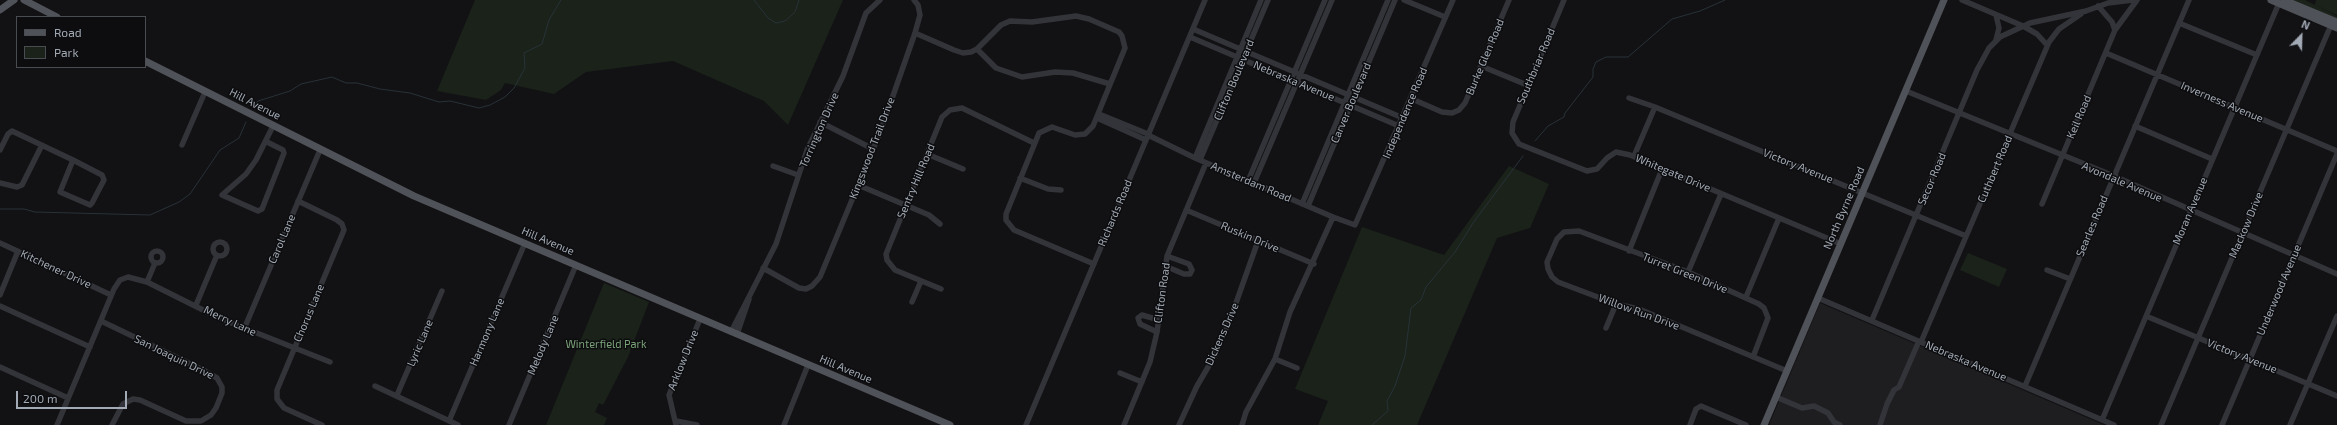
<!DOCTYPE html>
<html>
<head>
<meta charset="utf-8">
<style>
	body { margin:0 }
	#map { position:relative; width:2337px; height:425px; overflow:hidden; background:#121214; font-family:"Exo 2",sans-serif }
	canvas { display:block }
	.legend { position:absolute; left:16px; top:16px; width:130px; height:52px; box-sizing:border-box; background:#0d0d0f; border:1px solid #494c51; margin:0; padding:5px 7px; list-style:none; font-size:12px; color:#a2aab5 }
	.legend li { display:flex; align-items:center; gap:8px; height:20px }
	.legend b { width:20px; border:1px solid #494c51 }
	.north { position:absolute; left:2281px; top:16px; width:40px; height:40px; -webkit-text-stroke:3px #0d0d0f; paint-order:stroke; rotate:23deg; font-size:11px; font-weight:700; line-height:16px; text-align:center; color:#a2aab5 }
	.north::after { content:''; display:block; margin:auto; width:14px; height:18px; background:#a2aab5; clip-path:polygon(50% 0,100% 100%,50% 72%,0 100%) }
	.scale { position:absolute; left:16px; top:391px; width:111px; height:18px; box-sizing:border-box; border:2px solid #a2aab5; border-top:0; padding-left:5px; font-size:12px; line-height:14px; white-space:nowrap; color:#a2aab5; -webkit-text-stroke:3px #0d0d0f; paint-order:stroke }
</style>
</head>
<body>
<div id="map">
<canvas width="2337" height="425"></canvas>
<ul class="legend">
<li><b style="height:5px;background:#4f5258"></b>Road</li>
<li><b style="height:11px;background:#1a221a"></b>Park</li>
</ul>
<div class="north">N</div>
<div class="scale">200 m</div>
</div>
<script>
const c = document.querySelector('canvas').getContext('2d');
c.lineJoin = 'round';
function fillPath(path, color) { c.fillStyle = color; c.fill(path, 'evenodd'); }
const poly = rows => new Path2D(rows.map(r => 'M' + r).join(''));
function trace(path, color, width, dash) { c.strokeStyle = color; c.lineWidth = width; c.lineCap = dash ? 'butt' : 'round'; c.setLineDash(dash || []); c.stroke(path); }
function write(font, color, halo, rows, align = 'center') {
  c.font = font + ' "Exo 2",sans-serif'; c.lineWidth = 3; c.setLineDash([]); c.textBaseline = 'middle'; c.strokeStyle = halo; c.fillStyle = color; for (const [text, x, y, turn = 0] of rows) {
    c.save(); c.translate(x, y); c.rotate((+turn || 0) * Math.PI / 180); c.textAlign = isNaN(turn) ? turn : align; if (halo) c.strokeText(text, 0, 0); c.fillText(text, 0, 0); c.restore();
  }
}
fillPath(poly([
	[1820,303,2104,425,1769,425]
]), '#1e1e21');
fillPath(poly([
	[475,0,843,0,788,125,764,101,673,61,586,72,554,94,505,83,501,90,486,100,437,91],
	[2292,0,2305,0,2337,16,2337,19],
	[2316,0,2337,0,2337,15,2315,5],
	[1509,166,1549,184,1530,228,1497,238,1417,425,1318,425,1328,401,1295,389,1362,227,1444,255],
	[1968,253,2007,269,1999,287,1960,270],
	[604,283,649,302,628,357,603,405,599,403,595,412,607,418,604,425,546,425]
]), '#1a221a');
trace(poly([
	[754,0,768,18,776,23,785,21,795,12,799,0],
	[254,105,258,101,290,91,301,84,332,77,346,83,357,83,380,89,410,93,439,102,450,101,479,108,490,105,505,97,514,88,525,68,524,53,542,44,549,20,561,0],
	[1535,141,1548,126,1564,117,1565,113,1593,77,1593,69,1596,62,1606,57,1628,57,1672,19,1700,11,1725,0],
	[0,209,24,209,35,212,150,215,179,202,190,194,220,150,239,138,246,122],
	[1372,425,1388,411,1387,401,1395,386,1405,356,1411,308,1421,300,1426,287,1455,252,1473,223,1523,156]
]), '#283238', 1);
trace(poly([
	[1404,0,1445,17],
	[1564,0,1513,122,1512,133,1519,144,1587,171,1597,169,1607,158,1616,152,1630,155,1841,244],
	[1962,0,2023,26,2037,34,2047,45],
	[2179,23,2257,55],
	[1193,29,1403,118],
	[2115,30,2137,0],
	[915,33,954,50,963,53,971,52,977,49,1001,25,1010,21,1032,22,1076,16,1089,19,1119,32,1122,36,1125,48,1093,126,1085,134,1075,135,1052,127,1039,133,1006,214,1006,220,1014,230,1094,264],
	[1190,37,1399,126],
	[1996,40,1999,28,1996,15],
	[977,49,996,68,1022,77,1055,72,1073,73,1110,84],
	[2106,53,2337,151],
	[1481,66,1527,85],
	[1906,91,2114,176,2337,274],
	[1629,98,1655,107,1966,236],
	[1412,99,1442,112,1452,113,1459,110,1465,103,1509,0],
	[1099,114,1148,134],
	[1097,118,1146,140],
	[820,122,873,149],
	[2135,126,2212,159],
	[1148,135,1195,158,1333,217,1355,225,1453,0],
	[267,142,283,150,284,153,262,209,258,211,222,195,246,174,256,160,273,126],
	[182,145,205,92],
	[0,150,8,134,12,131,73,160],
	[927,154,963,169],
	[1634,156,1655,107],
	[1195,158,1261,0],
	[73,160,102,175,104,180,92,203,90,205,60,192,73,160],
	[1200,160,1268,0],
	[773,166,798,175],
	[1020,178,1048,189,1061,190],
	[1248,181,1325,0],
	[0,183,17,187,22,185,42,145],
	[1254,183,1332,0],
	[858,185,929,215,940,224],
	[298,201,337,220,342,224,344,230,277,390,277,399,284,408,322,425],
	[1302,204,1388,0],
	[2042,204,2115,30,2112,22,2098,6],
	[1308,206,1395,0],
	[1186,210,1314,264],
	'213 249a7 7 0 1 1 14 0a7 7 0 1 1-14 0Z',
	[0,243,111,295],
	'151 257a6 6 0 1 1 12 0a6 6 0 1 1-12 0Z',
	[1629,251,1662,169],
	[1165,266,1184,274,1190,274,1192,270,1189,264,1167,256],
	[763,268,799,288,806,289,812,286,820,277,881,130,915,33,920,15,918,5,914,0],
	[2047,270,2070,279],
	[1688,272,1721,194],
	[147,282,155,263],
	[941,289,895,270,887,260,886,254,942,117,950,110,962,108,1034,143],
	[0,295,18,251],
	[1746,297,1779,218],
	[1818,298,2114,425],
	[912,302,921,281],
	[196,305,217,255],
	[0,306,90,347],
	[2146,316,2337,396],
	[1872,320,1977,70,1989,48,2000,37,2030,23,2086,11,2108,3,2133,0],
	[101,321,203,370,217,378,222,387,222,393,216,408,211,415,201,421,186,421,140,400,133,399,123,404,112,425],
	[1606,328,1616,304],
	[244,329,320,150],
	[731,332,776,244,807,150,843,76,866,13,880,0],
	[1157,332,1140,324,1138,318,1142,315,1159,320],
	[737,334,749,299],
	[1921,342,2049,42,2059,29,2081,14],
	[1753,357,1768,318,1764,308,1759,304,1688,272,1579,231,1564,232,1557,239,1547,262,1548,269,1552,277,1558,282,1616,304,1639,309,1787,371],
	[1275,359,1297,368],
	[0,367,68,398],
	[1120,373,1142,382],
	[375,386,458,425],
	[2025,386,2189,0],
	[397,395,442,291],
	[1776,397,1802,408,1814,406,1828,413,1834,422,1840,425],
	[2102,420,2279,3],
	[449,421,525,243],
	[676,421,697,425],
	[57,425,114,289,120,280,128,277,147,282,219,318,330,362],
	[509,425,576,265],
	[676,425,669,395,700,319],
	[784,425,808,365],
	[1026,425,1205,0],
	[1124,425,1150,362,1157,332,1167,256,1206,163],
	[1179,425,1197,386,1214,357,1231,317,1258,241],
	[1242,425,1246,412,1275,359,1290,312,1333,217],
	[1690,425,1696,409,1701,406,1746,425],
	[1880,425,1887,404,1894,390,1899,387,1919,341],
	[2161,425,2331,25],
	[2222,425,2337,154],
	[2290,425,2337,316]
]), '#333439', 5.5);
trace(poly([
	[24,0,57,17],
	[2271,0,2337,28],
	[2284,0,2337,22],
	[0,10,14,0],
	[145,61,414,196,950,425],
	[1764,425,1944,0]
]), '#4f5258', 7);
write('11px', '#a2aab5', '#0d0d0f', [
	["Burke Glen Road",1485,57,-67],
	["Southbriar Road",1536,66,-67],
	["Clifton Boulevard",1234,80,-67],
	["Nebraska Avenue",1294,81,23],
	["Inverness Avenue",2222,102,23],
	["Carver Boulevard",1351,103,-67],
	["Hill Avenue",255,104,27],
	["Independence Road",1405,113,-67],
	["Keil Road",2079,117,-67],
	["Torrington Drive",819,130,-66],
	["Kingswood Trail Drive",872,148,-69],
	["Victory Avenue",1798,166,22],
	["Cuthbert Road",1995,169,-67],
	["Whitegate Drive",1673,173,23],
	["Secor Road",1932,179,-67],
	["Sentry Hill Road",916,181,-67],
	["Amsterdam Road",1251,182,23],
	["Avondale Avenue",2122,182,23],
	["North Byrne Road",1844,208,-67],
	["Moran Avenue",2190,211,-67],
	["Richards Road",1115,213,-67],
	["Mackow Drive",2246,225,-67],
	["Searles Road",2092,226,-67],
	["Ruskin Drive",1250,237,23],
	["Carol Lane",282,239,-67],
	["Hill Avenue",548,241,23],
	["Kitchener Drive",56,269,25],
	["Turret Green Drive",1685,273,22],
	["Underwood Avenue",2279,290,-67],
	["Clifton Road",1162,293,-82],
	["Willow Run Drive",1639,312,20],
	["Chorus Lane",309,313,-67],
	["Merry Lane",230,321,25],
	["Harmony Lane",487,332,-67],
	["Dickens Drive",1222,334,-66],
	["Lyric Lane",420,343,-67],
	["Melody Lane",543,345,-67],
	["Victory Avenue",2242,356,22],
	["San Joaquin Drive",174,357,26],
	["Arklow Drive",683,360,-68],
	["Nebraska Avenue",1966,361,23],
	["Hill Avenue",846,369,23]
]);
write('11px', '#7aa178', '#0d0d0f', [
	["Winterfield Park",606,344]
]);
</script>
</body>
</html>
